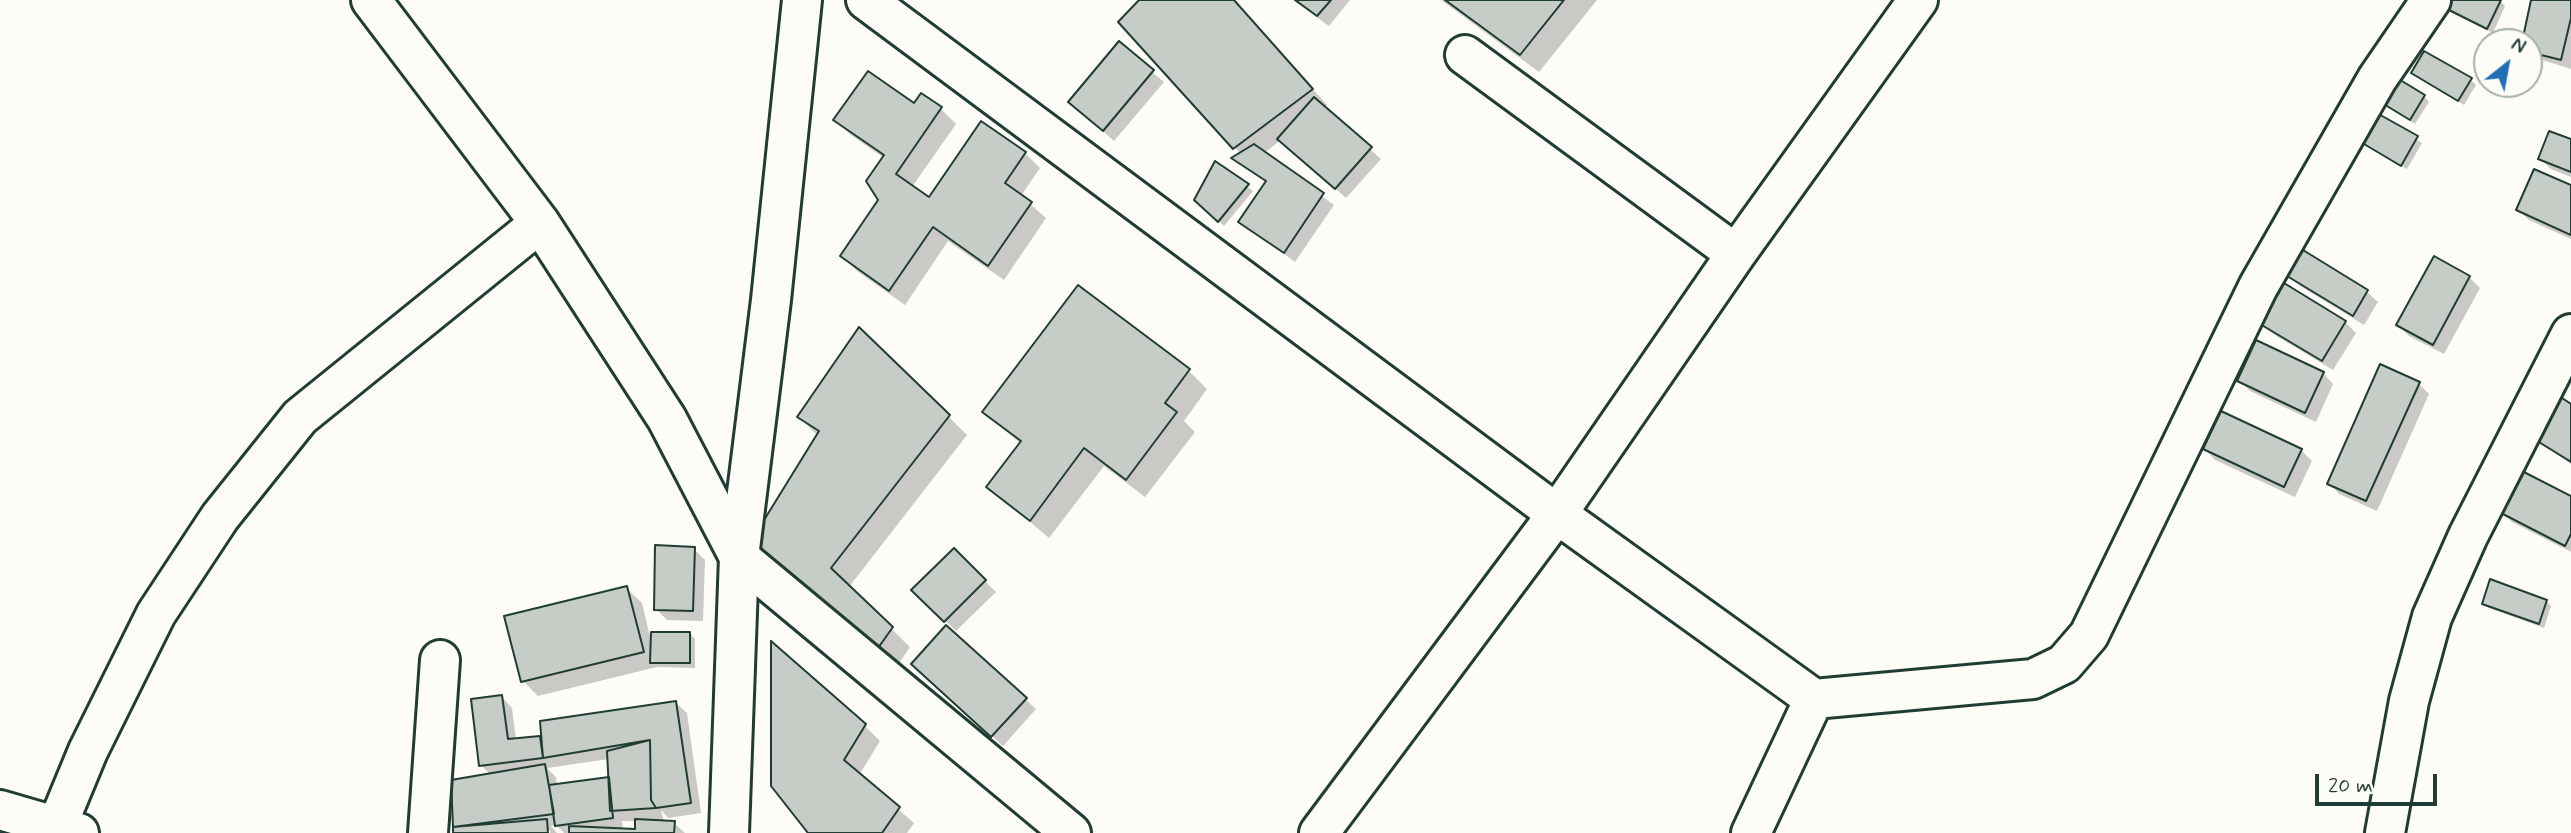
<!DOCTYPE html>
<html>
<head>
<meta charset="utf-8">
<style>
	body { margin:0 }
	#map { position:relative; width:2571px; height:833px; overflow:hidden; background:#fdfcf7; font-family:Mynerve,sans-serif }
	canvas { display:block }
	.north { position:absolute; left:2473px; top:28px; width:70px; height:70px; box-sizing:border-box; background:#fdfcf7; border:2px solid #a4b0a9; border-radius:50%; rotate:31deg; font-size:19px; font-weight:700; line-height:28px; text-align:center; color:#1f3d34 }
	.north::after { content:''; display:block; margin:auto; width:24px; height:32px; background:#1f6fb2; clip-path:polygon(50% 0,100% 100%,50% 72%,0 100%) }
	.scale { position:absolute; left:2315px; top:774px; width:122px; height:32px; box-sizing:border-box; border:4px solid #1f3d34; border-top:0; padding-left:9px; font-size:21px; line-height:24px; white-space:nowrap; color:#1f3d34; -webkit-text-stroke:5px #fdfcf7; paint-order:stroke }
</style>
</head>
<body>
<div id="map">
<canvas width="2571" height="833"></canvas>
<div class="north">N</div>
<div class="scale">20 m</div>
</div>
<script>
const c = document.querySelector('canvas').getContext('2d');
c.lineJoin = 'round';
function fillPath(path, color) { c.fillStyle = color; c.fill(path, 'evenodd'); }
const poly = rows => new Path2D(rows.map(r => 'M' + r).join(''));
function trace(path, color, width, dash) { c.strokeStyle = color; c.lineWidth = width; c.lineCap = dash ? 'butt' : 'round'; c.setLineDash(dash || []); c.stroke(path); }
fillPath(poly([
	[1141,0,1248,16,1327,105,1324,108,1381,159,1346,198,1281,140,1264,153,1334,205,1295,262,1241,222,1267,183,1234,158,1241,154,1121,22],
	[1293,0,1350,0,1329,26],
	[1441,0,1597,0,1539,72],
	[2451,0,2499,0,2505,6,2493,33,2452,13,2447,8],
	[2533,0,2571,0,2571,69,2529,56,2529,42,2523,42],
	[1119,44,1164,82,1114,141,1070,102],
	[2413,73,2471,80,2476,85,2464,105],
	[2424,96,2429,102,2415,124,2380,102],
	[914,105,941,109,956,124,912,187,929,199,1025,153,1040,168,1021,196,1046,218,1004,280,948,241,905,305,857,271,842,256,881,200,884,158,851,135,836,120],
	[2376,114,2422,143,2407,169,2361,141],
	[2571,141,2571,177,2551,169,2540,159],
	[1215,163,1253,191,1224,226,1197,199],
	[2571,187,2571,239,2529,220,2518,210],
	[2289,275,2367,292,2378,302,2364,325,2300,286],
	[2469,277,2480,288,2444,354,2409,336,2398,325],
	[1078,288,1189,371,1207,389,1184,421,1195,432,1145,497,1104,466,1049,538,989,487,1021,444,985,412],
	[2345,322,2356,333,2333,370,2273,334,2262,324],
	[2323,373,2333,384,2316,422,2250,391,2239,380],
	[2419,384,2429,394,2377,511,2339,494,2329,483],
	[2571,406,2571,464,2536,439],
	[948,416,967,435,849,587,910,647,893,672,751,545,818,436,799,417],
	[2205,449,2301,450,2312,461,2295,497,2215,460],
	[2571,498,2571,552,2512,522,2501,512],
	[694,549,705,560,703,621,667,620,656,609],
	[954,550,996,592,956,631,914,590],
	[626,588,642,603,651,641,690,633,695,639,695,668,657,667,538,696,523,681],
	[2546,601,2551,606,2544,628,2489,608,2484,603],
	[924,674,1025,699,1036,709,1003,746],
	[502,697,512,708,516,740,543,737,676,703,687,713,701,813,668,818,661,810,664,822,674,823,685,833,564,833,556,825,551,826,557,833,550,833,550,830,546,833,456,833,453,782,491,775,481,765],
	[609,759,610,779,557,786,556,777,547,768],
	[622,821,637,821,636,831,623,830],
	[865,726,880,741,859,775,914,823,907,833,810,833,772,785]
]), '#0003');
const building = poly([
	[1139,0,1234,0,1313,89,1233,149,1118,22,1139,0],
	[1295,0,1331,0,1317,16,1295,0],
	[1445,0,1564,0,1520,55,1445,0],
	[2449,0,2501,0,2487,29,2445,8,2449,0],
	[2531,0,2571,0,2571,18,2561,60,2529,52,2529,42,2522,42,2531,0],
	[1119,41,1154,70,1103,131,1068,102,1119,41],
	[2424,51,2472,78,2458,101,2411,73,2424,51],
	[868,71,914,103,921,93,942,107,896,174,929,197,981,121,1026,152,1005,183,1032,202,988,266,933,227,889,291,840,256,878,200,866,181,884,155,833,120,868,71],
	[2387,72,2425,95,2410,120,2372,97,2387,72],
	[1314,97,1372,147,1335,189,1277,139,1314,97],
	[2375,112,2418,136,2401,166,2359,141,2375,112],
	[2549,131,2571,139,2571,172,2538,159,2549,131],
	[1254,144,1324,193,1284,253,1238,222,1266,181,1231,158,1254,144],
	[1215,161,1249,184,1218,222,1194,200,1215,161],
	[2534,169,2571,185,2571,235,2516,210,2534,169],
	[2303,250,2368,290,2353,316,2287,276,2303,250],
	[2434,256,2470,276,2433,345,2396,325,2434,256],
	[2284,283,2346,321,2322,361,2260,324,2284,283],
	[1078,285,1190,369,1165,403,1177,412,1126,480,1084,448,1030,521,986,487,1021,441,982,412,1078,285],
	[859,327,950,415,831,568,893,627,873,655,748,546,819,431,797,417,859,327],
	[2256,340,2324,372,2305,413,2237,381,2256,340],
	[2380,364,2420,382,2366,501,2327,484,2380,364],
	[2559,396,2571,404,2571,462,2534,439,2559,396],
	[2221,411,2302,449,2284,487,2203,449,2221,411],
	[2520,470,2571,496,2571,534,2565,546,2499,512,2520,470],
	[655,545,695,547,693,611,654,610,655,545],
	[954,548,986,580,944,622,911,590,954,548],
	[2490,579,2547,600,2539,624,2482,604,2490,579],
	[627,586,644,652,521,682,504,616,627,586],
	[946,625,1027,698,991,737,911,664,946,625],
	[651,632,690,632,690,663,650,663,651,632],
	[771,641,866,724,844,760,900,807,882,833,808,833,771,786,771,641],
	[502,695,508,739,540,736,543,758,479,766,471,699,502,695],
	[676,701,691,803,656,808,651,800,650,740,543,758,540,721,676,701],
	[650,740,651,800,656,808,610,811,607,751,650,740],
	[545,764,554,814,453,827,451,780,545,764],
	[609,777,613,818,555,826,549,785,609,777],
	[547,819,548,833,453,833,453,827,547,819],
	[635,819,675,821,674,833,569,833,569,826,635,829,635,819]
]);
fillPath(building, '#c6cdc7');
trace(building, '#1f3d34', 2);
const minor = poly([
	[371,0,540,223,667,419,739,557,1071,833],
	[866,0,1557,514,1814,699],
	[1465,55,1736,254],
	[0,810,79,833],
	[57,826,88,751,156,614,220,517,300,417,540,223],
	[428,833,440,660],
	[1319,833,1557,514,1736,254,1918,0],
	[1751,833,1814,699,2033,679,2064,664,2089,635,2258,287,2377,79,2431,0],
	[2385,833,2409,701,2432,617,2468,536,2571,334]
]);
const major = poly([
	[729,833,739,557,771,300,802,0]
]);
trace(minor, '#1f3d34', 44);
trace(major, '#1f3d34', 44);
trace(minor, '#fdfcf7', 38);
trace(major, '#fdfcf7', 38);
</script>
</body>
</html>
